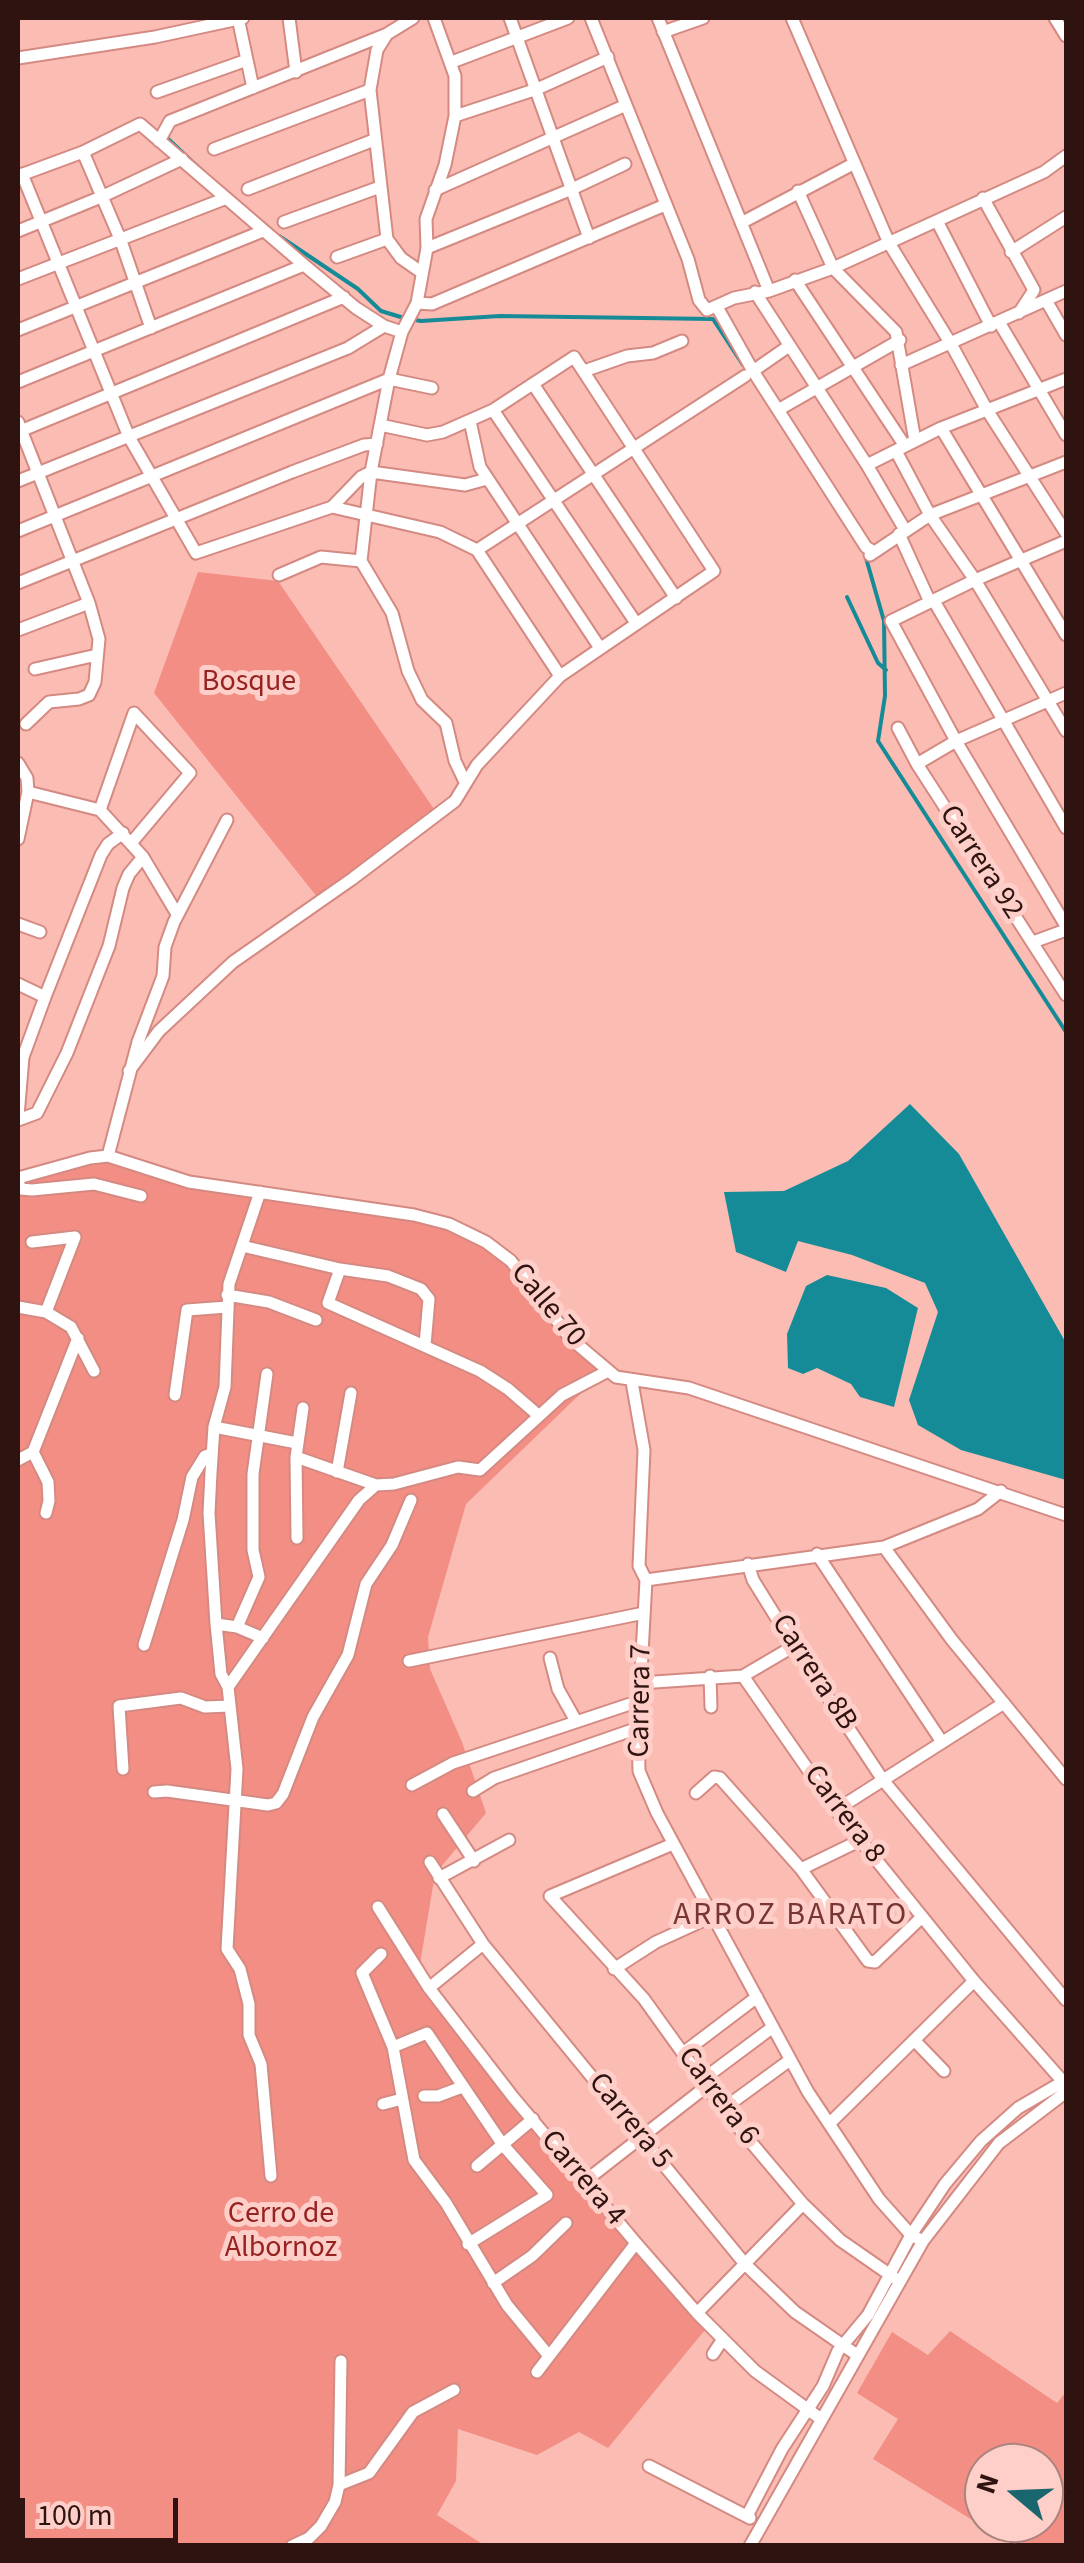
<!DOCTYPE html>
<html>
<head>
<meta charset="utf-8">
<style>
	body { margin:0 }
	#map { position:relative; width:1084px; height:2563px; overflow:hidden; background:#fbbcb4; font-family:"Source Sans 3",sans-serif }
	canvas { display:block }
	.frame { position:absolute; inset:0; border:20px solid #2f1310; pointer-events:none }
	.north { position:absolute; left:964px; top:2443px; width:100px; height:100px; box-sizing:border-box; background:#fecec8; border:2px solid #ab837e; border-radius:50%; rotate:289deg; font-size:28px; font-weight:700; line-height:40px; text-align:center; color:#2f1310 }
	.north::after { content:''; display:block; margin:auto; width:35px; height:45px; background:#19666f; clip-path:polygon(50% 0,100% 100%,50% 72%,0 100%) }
	.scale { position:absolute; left:20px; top:2498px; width:158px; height:45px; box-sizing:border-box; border:5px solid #2f1310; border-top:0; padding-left:12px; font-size:30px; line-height:35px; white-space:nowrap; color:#2f1310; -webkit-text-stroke:8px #fecec8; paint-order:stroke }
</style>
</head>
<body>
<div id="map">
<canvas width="1084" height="2563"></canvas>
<div class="frame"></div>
<div class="north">N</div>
<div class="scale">100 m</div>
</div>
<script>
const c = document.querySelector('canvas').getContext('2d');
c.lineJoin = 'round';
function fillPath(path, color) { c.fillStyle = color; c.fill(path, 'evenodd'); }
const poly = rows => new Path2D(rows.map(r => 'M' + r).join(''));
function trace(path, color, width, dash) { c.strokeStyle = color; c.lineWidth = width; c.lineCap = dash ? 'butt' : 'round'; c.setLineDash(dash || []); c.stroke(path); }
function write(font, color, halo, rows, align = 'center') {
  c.font = font + ' "Source Sans 3",sans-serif'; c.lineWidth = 10; c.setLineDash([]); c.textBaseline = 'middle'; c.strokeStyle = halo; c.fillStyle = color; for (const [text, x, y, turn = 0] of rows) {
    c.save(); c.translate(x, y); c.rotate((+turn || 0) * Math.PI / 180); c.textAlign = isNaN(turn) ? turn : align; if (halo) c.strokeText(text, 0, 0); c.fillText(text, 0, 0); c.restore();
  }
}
fillPath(poly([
	[198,572,278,581,434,809,318,898,154,693],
	[107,1159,259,1195,419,1216,485,1244,510,1264,604,1371,466,1504,428,1637,430,1669,462,1742,486,1813,435,1874,418,1976,709,2325,608,2448,579,2432,537,2455,458,2429,456,2481,437,2515,484,2545,18,2545,18,1180],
	[950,2331,1057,2403,1066,2392,1066,2545,1013,2545,873,2459,898,2419,857,2393,892,2332,928,2355],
	[984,2463,1044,2463,1044,2523,984,2523]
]), '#f38e84');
fillPath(poly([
	[910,1104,959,1154,1066,1343,1066,1480,961,1450,918,1425,909,1400,938,1312,925,1283,852,1255,798,1241,786,1272,736,1252,724,1192,784,1191,848,1161],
	[827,1275,886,1288,918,1308,894,1407,860,1397,851,1384,817,1368,803,1374,788,1368,787,1334,806,1286]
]), '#158b97');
trace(poly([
	[166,137,199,168],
	[279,236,358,289,381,311,404,318,421,321,500,316,713,319,743,365],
	[866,558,884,621,885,696,878,741,1066,1032],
	[847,597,878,663,886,670]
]), '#158b97', 4);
const minor = poly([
	[238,18,253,88],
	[289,18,296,72],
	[434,18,455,76,455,116,445,165,426,219,427,248,417,303,402,332,389,379,371,472,361,561,392,613,408,671,422,700,446,723,455,761,465,782],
	[510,18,589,238],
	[591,18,688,259,699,300,707,310,734,298,769,291,833,268,1044,172,1066,156],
	[658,18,769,291],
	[792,18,889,243,951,344,987,410,1066,533],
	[1055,18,1066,36],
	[663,32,703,18],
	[387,34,377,50,370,90,387,239,401,258,421,272],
	[18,58,155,37,243,18],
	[452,62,568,18],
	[157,92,247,60],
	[455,116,537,89,608,57],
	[159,141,170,121,387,34,413,18],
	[214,149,370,90],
	[83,152,121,241,151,328],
	[22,174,129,437,196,553,332,507,361,477,371,472,465,485,487,479],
	[18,176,83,152,140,124,304,265,356,308,384,326],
	[248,189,374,140],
	[435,190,626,105],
	[798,191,833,268,896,332,915,441],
	[983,198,1034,290,1019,313],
	[937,221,991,326],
	[284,222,380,187],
	[741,223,853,164],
	[18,231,101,197,182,159],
	[427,248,572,189,625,164],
	[1011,252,1066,217],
	[337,257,387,239],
	[18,279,224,199],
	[795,280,905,446],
	[755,292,867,465,905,530],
	[1047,302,1066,335],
	[417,303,432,304,665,205],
	[717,307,753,371,866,547,874,552],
	[999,322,1066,435],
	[18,330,263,231],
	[901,365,1066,291],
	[584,371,627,356,653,353,682,341],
	[753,371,789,346],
	[18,382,304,265],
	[533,384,676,598],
	[493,410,636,623],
	[778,410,900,340],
	[470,421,480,467,600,648],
	[18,422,89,603,99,639,95,682,89,695,79,699,49,702,26,724],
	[941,428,1066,635],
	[18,432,344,297],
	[896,451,930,515,975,580,1066,731],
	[867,465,941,428,1066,379],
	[18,481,348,348,384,326,402,332],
	[332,507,440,532,477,550,560,676],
	[18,531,389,379,432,388],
	[899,534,930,602],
	[1066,541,975,580,891,621,956,741,1066,926],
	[477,550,745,376],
	[870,555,930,515,1066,462],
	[279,575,321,557,361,561],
	[18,583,292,472,364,445,377,444],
	[934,601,1066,828],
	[18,630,89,603],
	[35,669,97,655],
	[898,728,917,764,1066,995],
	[18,763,27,778,28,792,18,839],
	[917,764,956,741,1066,693],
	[28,792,100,810,143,857,177,914],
	[100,810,134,713,190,773,132,842],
	[18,924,40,932],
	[1033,942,1066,930],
	[18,984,45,997],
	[129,1071,159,1031,233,962,352,879,455,801,477,765,560,676,714,571,574,357,493,410,443,432,427,435,380,425],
	[18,1116,23,1057,45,997,101,855,108,844,123,833],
	[18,1120,37,1113,67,1053,109,946,123,888,129,874,143,857],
	[108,1156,138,1042,163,976,165,947,174,922,227,820],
	[18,1178,90,1158,108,1156,189,1182,414,1215,449,1224,486,1242,511,1261,571,1339,616,1377,689,1388,1066,1515],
	[18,1182,21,1189,32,1190,94,1184,141,1196],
	[32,1242,75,1237,46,1312],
	[242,1246,340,1269,388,1276,421,1289,429,1299,425,1345],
	[340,1269,328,1303,480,1371,508,1389,538,1415],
	[227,1295,269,1302,316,1320],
	[18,1307,46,1312,71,1327,94,1371],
	[632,1382,644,1450,639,1566,646,1580,638,1728,639,1771,657,1813,808,2092,879,2199,911,2235,923,2241],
	[175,1395,187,1310,227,1307],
	[214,1427,297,1443],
	[33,1452,48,1482,49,1501,46,1513],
	[296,1457,376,1485,394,1484,458,1467,480,1470,562,1395,608,1371],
	[18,1460,33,1452,78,1338],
	[337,1472,351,1393],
	[297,1538,296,1457,303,1408],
	[884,1547,952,1640,1066,1779],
	[817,1554,942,1742],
	[748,1564,753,1580,794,1646,883,1780,1066,2000],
	[646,1580,884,1547,978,1509,1001,1491],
	[216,1624,237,1627,263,1638],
	[237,1627,259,1577,253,1550,253,1474,267,1374],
	[144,1645,183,1520,192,1477,205,1456,212,1454],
	[550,1658,558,1689,576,1721],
	[409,1661,644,1613],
	[710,1676,711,1707],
	[743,1676,836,1810,974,1981,1066,2085],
	[640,1683,743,1676,794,1646],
	[228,1687,221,1674,216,1624,209,1513,211,1473,214,1427,225,1387,229,1284,260,1192],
	[123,1769,119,1706,181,1698,205,1707,230,1706],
	[412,1785,453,1763,639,1701],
	[473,1791,494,1778,638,1728],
	[154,1792,167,1791,268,1805,276,1803,283,1794,313,1717,348,1655,366,1584,392,1545,411,1500],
	[696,1793,714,1777,720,1778,801,1869,868,1961,875,1962,922,1917],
	[836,1810,1004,1703],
	[443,1814,474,1861],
	[673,1844,550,1896,644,1999,723,2109,803,2204,840,2240,899,2281],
	[430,1862,483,1944,745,2264,795,2312,857,2355],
	[801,1869,861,1840],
	[439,1878,509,1840],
	[378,1907,429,1988,513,2097,636,2243,697,2313,755,2371,821,2419],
	[381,1954,362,1973,393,2047,414,2160,446,2203,507,2305,549,2356],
	[614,1969,656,1942,713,1916],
	[429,1988,483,1944],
	[914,2040,944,2071],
	[393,2047,427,2033,503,2145,547,2195,468,2244],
	[683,2053,757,1997],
	[702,2080,773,2027],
	[424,2096,438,2096,462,2087],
	[383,2104,402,2099],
	[723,2109,790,2060],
	[829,2124,974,1981],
	[477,2166,533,2119],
	[271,2176,261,2064,249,2035,249,2004,240,1969,227,1949,237,1769,228,1687,359,1500,376,1485],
	[584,2182,707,2086],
	[493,2283,532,2256,566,2223],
	[697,2313,803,2204],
	[713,2354,723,2339],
	[537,2372,636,2243],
	[649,2466,750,2518],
	[339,2485,341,2361],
	[747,2516,782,2449,823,2386,838,2351,868,2315,911,2235,945,2184,981,2141,1018,2108,1066,2080],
	[292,2546,309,2538,321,2526,335,2502,339,2485,369,2473,413,2412,454,2390],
	[750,2546,923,2241,999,2143,1066,2092]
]);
trace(minor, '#d48a82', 15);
trace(minor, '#fff', 11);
write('30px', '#962321', '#fecec8', [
	["Bosque",249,683],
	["Cerro de",281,2215],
	["Albornoz",281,2249]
]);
write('30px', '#2f1310', '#fecec8', [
	["Carrera 92",980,863,57],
	["Calle 70",547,1306,50],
	["Carrera 8B",813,1673,57],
	["Carrera 7",642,1701,-89],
	["Carrera 8",843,1815,53],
	["Carrera 6",717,2097,53],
	["Carrera 5",629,2122,51],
	["Carrera 4",582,2179,50]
]);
c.letterSpacing = '2.5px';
write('32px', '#773631', '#fecec8', [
	["ARROZ BARATO",791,1917]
]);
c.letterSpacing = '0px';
</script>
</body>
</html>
